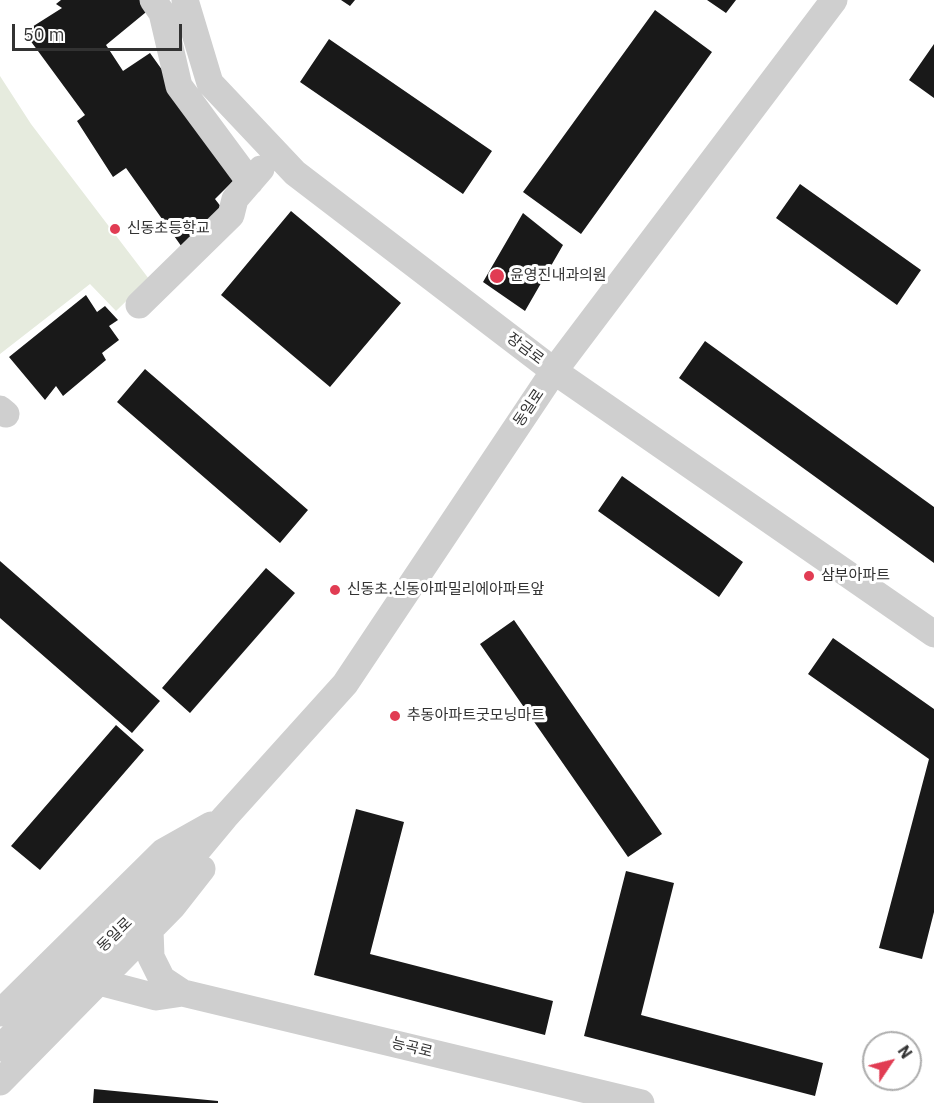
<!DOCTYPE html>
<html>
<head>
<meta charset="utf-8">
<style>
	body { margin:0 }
	#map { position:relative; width:934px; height:1103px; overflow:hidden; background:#fff; font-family:"IBM Plex Sans",sans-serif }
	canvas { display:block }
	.north { position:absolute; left:862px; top:1031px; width:60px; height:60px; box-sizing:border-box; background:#fff; border:2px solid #adadad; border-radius:50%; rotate:55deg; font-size:16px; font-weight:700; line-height:24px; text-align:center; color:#323232 }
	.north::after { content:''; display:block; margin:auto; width:21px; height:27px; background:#e13c53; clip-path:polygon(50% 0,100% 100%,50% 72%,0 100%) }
	.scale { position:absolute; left:12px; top:24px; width:170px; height:27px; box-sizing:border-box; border:3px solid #323232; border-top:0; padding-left:8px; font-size:18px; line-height:21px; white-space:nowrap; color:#323232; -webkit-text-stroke:4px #fff; paint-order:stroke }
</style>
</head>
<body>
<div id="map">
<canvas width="934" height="1103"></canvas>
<div class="north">N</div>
<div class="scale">50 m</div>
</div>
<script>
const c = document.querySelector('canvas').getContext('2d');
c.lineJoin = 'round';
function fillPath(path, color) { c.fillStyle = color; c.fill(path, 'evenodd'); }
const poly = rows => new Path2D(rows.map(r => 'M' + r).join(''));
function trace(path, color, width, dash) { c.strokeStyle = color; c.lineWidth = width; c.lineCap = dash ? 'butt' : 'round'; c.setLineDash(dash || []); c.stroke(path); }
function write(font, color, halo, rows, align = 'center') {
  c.font = font + ' "IBM Plex Sans","Noto Sans KR",sans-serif'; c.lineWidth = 6; c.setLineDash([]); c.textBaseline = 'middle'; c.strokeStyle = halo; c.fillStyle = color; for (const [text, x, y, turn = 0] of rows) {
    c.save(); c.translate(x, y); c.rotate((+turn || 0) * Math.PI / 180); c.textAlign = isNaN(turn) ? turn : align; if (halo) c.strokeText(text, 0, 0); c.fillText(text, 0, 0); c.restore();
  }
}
fillPath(poly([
	[0,76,31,124,149,279,116,311,90,284,0,354]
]), '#e6ebde');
fillPath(poly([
	[61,0,144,0,151,8,106,45,123,71,150,53,238,176,215,199,228,216,184,250,126,168,113,177,77,121,85,115,24,32,62,8,56,4],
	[341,0,355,0,350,6],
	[707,0,736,0,726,13],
	[655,10,712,52,581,234,523,192],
	[329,39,492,151,463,194,300,82],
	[934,44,934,98,909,80],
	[800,184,921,270,897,305,776,218],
	[291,211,401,303,330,387,221,295],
	[523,213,563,245,525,311,483,282],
	[86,295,97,312,105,306,118,320,109,326,119,340,102,353,106,360,63,396,56,386,45,400,9,357],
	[705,341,934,507,934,563,679,378],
	[145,369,308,510,280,543,117,402],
	[622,476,743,562,719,597,598,511],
	[0,561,160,701,132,733,0,618],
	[266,568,295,593,190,713,162,688],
	[514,620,662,834,628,857,480,644],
	[833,638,934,709,934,912,922,959,879,948,929,759,808,674],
	[116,725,144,750,40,870,11,846],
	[356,809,404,822,370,954,553,1001,545,1035,314,975],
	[626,871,674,883,641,1015,823,1063,815,1096,584,1036],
	[94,1089,218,1101,218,1103,93,1103]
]), '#191919');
trace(poly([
	[153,0,162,13,179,86,250,182],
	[185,0,210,83,295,173,554,371,934,634],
	[139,305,231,215,235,199,261,169],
	[0,409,6,414],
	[150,930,151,957,162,979,183,993,641,1103],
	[99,982,156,997,183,993],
	[0,1013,163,852,211,825],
	[0,1048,180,871,225,817,345,684,554,371,834,0],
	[0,1082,173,906,202,869]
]), '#cfcfcf', 27);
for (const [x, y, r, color] of [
	[115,229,6,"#e13c53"],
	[497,276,8,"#e13c53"],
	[809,576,6,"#e13c53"],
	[335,590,6,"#e13c53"],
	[395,716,6,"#e13c53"]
]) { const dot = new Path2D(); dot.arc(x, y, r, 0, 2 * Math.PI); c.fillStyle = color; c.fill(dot); trace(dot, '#fff', 2); }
write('15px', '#323232', '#fff', [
	["신동초등학교",127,229],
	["윤영진내과의원",510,276],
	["삼부아파트",821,576],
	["신동초.신동아파밀리에아파트앞",347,590],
	["추동아파트굿모닝마트",407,716]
], 'left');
write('15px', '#323232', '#fff', [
	["장금로",525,349,37],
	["동일로",529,408,-56],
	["동일로",115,935,-44],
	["능곡로",412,1048,14]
]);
</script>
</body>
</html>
